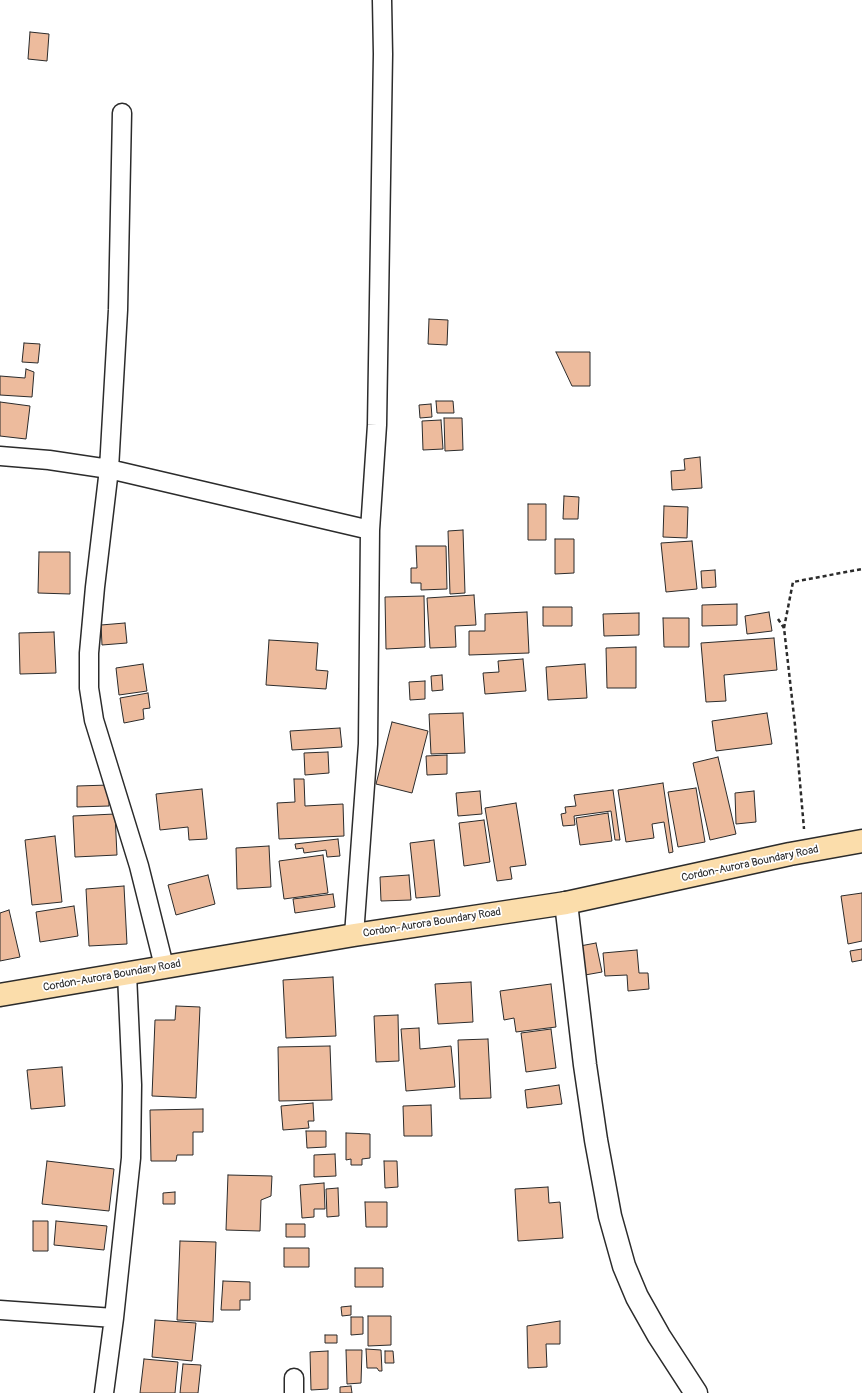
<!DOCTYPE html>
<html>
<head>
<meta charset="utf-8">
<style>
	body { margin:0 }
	canvas { display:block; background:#fff }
</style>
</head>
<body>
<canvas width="862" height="1393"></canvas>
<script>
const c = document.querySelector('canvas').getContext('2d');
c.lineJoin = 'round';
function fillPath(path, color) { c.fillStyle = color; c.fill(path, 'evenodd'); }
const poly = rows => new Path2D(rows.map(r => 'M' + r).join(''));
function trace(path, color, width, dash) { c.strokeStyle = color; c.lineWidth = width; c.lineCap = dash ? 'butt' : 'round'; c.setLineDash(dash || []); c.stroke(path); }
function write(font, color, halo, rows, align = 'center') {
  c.font = font + ' Pangolin,sans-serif'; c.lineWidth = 3.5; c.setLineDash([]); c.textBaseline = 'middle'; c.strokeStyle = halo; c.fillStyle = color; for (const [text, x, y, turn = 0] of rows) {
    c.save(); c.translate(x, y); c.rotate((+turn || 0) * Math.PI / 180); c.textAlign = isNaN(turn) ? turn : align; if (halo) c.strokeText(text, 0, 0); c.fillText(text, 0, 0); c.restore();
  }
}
const building = poly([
	[30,32,49,34,47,61,28,59,30,32],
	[429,319,448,320,447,345,428,344,429,319],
	[24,343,40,344,38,363,22,362,24,343],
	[556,352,590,352,590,386,572,386,556,352],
	[26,369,34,372,32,397,0,395,0,376,25,378,26,369],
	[436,401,453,401,454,413,437,413,436,401],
	[0,402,30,406,26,439,0,436,0,402],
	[431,404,432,417,420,418,419,405,431,404],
	[444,418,462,418,463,450,445,451,444,418],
	[441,420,443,449,423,450,422,421,441,420],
	[700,457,702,488,672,490,671,471,685,470,684,459,700,457],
	[564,496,579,497,578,519,563,519,564,496],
	[528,504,546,504,546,540,528,540,528,504],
	[664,506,688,507,687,538,663,537,664,506],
	[463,530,465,593,450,594,448,531,463,530],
	[555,539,574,539,574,573,555,574,555,539],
	[692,541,697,589,666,592,661,543,692,541],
	[416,546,446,546,447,589,421,590,421,583,411,583,411,568,417,568,416,546],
	[39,552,70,552,70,594,38,593,39,552],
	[715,570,716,587,702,588,701,571,715,570],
	[474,595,476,625,455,626,456,647,430,648,427,598,474,595],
	[424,596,425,647,386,649,385,597,424,596],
	[737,604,737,625,702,626,702,605,737,604],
	[543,607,572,607,572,626,543,626,543,607],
	[527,612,529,653,469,655,469,631,485,631,485,614,527,612],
	[769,612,772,631,747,634,745,616,769,612],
	[639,613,639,635,604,636,603,614,639,613],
	[663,618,689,618,689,647,664,647,663,618],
	[125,623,127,643,102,645,101,625,125,623],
	[54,632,56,673,20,674,19,633,54,632],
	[774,638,777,670,724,675,726,701,706,702,701,643,774,638],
	[269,640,318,643,316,670,328,671,326,689,266,685,269,640],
	[636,647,636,688,607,688,606,648,636,647],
	[523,659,526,691,485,694,483,673,499,672,498,661,523,659],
	[143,664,147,691,119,695,116,668,143,664],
	[585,664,587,698,548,700,546,667,585,664],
	[442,675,443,690,432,691,431,676,442,675],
	[425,681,425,699,410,700,409,682,425,681],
	[148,693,150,708,143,709,144,719,124,723,120,698,148,693],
	[463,713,465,753,431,754,429,714,463,713],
	[767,713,772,744,716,751,712,721,767,713],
	[392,722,428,731,412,793,376,784,392,722],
	[340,728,342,747,292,750,290,731,340,728],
	[328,752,329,773,305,775,304,753,328,752],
	[447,755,447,774,427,775,426,756,447,755],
	[718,757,736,834,710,840,693,763,718,757],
	[294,779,304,779,305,806,343,804,344,836,279,839,277,803,295,802,294,779],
	[663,783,673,852,669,853,664,822,652,824,654,838,626,842,618,790,663,783],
	[109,785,109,806,77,807,77,786,109,785],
	[696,788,705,842,678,847,668,792,696,788],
	[202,789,207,839,189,840,188,827,160,830,156,794,202,789],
	[613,790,620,840,615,840,611,811,574,816,575,825,563,826,561,814,566,813,565,807,576,806,574,795,613,790],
	[480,791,482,814,458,816,456,793,480,791],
	[754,791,756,822,736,824,735,793,754,791],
	[516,803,526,865,510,867,512,879,497,881,485,808,516,803],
	[608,813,612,841,580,845,576,818,608,813],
	[115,814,117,855,75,857,73,816,115,814],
	[484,820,490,862,464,866,459,823,484,820],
	[55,836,62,902,32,905,25,840,55,836],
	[338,839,340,856,327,857,326,850,304,853,303,848,296,849,295,844,338,839],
	[434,840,440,896,416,898,410,843,434,840],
	[269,846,271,887,237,889,236,848,269,846],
	[323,855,328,893,284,899,279,861,323,855],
	[208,875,215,904,176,915,168,885,208,875],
	[409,875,411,900,381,901,380,877,409,875],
	[124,886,127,944,89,946,86,889,124,886],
	[862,893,862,941,848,944,841,896,862,893],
	[333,894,335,907,295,913,293,899,333,894],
	[74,906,78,936,40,942,36,912,74,906],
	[9,910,20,957,0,961,0,913,9,910],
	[596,943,602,972,585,975,580,946,596,943],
	[862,949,862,960,852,962,850,951,862,949],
	[637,950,639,973,648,973,649,989,628,991,627,975,605,976,603,953,637,950],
	[333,977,336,1036,286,1038,283,980,333,977],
	[471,982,473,1022,438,1024,435,984,471,982],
	[551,984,556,1027,516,1032,514,1018,504,1020,500,991,551,984],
	[176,1006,200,1007,196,1098,152,1096,155,1020,175,1020,176,1006],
	[398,1015,399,1061,376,1062,374,1016,398,1015],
	[419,1028,420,1049,451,1046,455,1087,406,1091,401,1029,419,1028],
	[551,1029,556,1068,526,1072,521,1033,551,1029],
	[488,1039,491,1098,460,1099,458,1040,488,1039],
	[330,1046,332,1100,279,1101,278,1047,330,1046],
	[62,1067,65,1106,31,1109,27,1070,62,1067],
	[559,1085,562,1104,527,1108,525,1090,559,1085],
	[313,1103,314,1121,308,1121,309,1128,283,1130,281,1106,313,1103],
	[431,1105,432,1136,404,1136,403,1106,431,1105],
	[203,1109,203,1132,193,1132,193,1155,177,1155,176,1161,151,1161,150,1110,203,1109],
	[306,1131,326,1131,326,1147,307,1148,306,1131],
	[346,1133,370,1134,370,1158,362,1159,362,1165,351,1165,351,1159,346,1160,346,1133],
	[335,1154,336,1176,314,1177,314,1155,335,1154],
	[47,1161,114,1169,109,1211,42,1204,47,1161],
	[384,1161,397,1161,398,1187,385,1188,384,1161],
	[228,1175,272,1176,271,1196,261,1200,260,1231,226,1230,228,1175],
	[324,1183,325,1209,314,1209,314,1217,302,1218,300,1185,324,1183],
	[548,1187,549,1203,560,1202,563,1238,518,1241,515,1189,548,1187],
	[338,1188,339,1216,327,1217,326,1189,338,1188],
	[175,1192,175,1204,163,1204,163,1193,175,1192],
	[365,1202,387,1202,387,1227,366,1227,365,1202],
	[33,1221,48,1221,48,1251,33,1251,33,1221],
	[56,1221,107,1226,104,1250,54,1245,56,1221],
	[286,1224,305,1224,305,1237,286,1237,286,1224],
	[180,1241,216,1242,213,1322,177,1320,180,1241],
	[284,1248,309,1248,309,1267,284,1267,284,1248],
	[355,1268,383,1268,383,1287,355,1287,355,1268],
	[223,1281,250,1282,250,1300,240,1300,240,1310,221,1310,223,1281],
	[351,1306,351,1315,342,1316,341,1307,351,1306],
	[368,1316,391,1316,391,1345,368,1346,368,1316],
	[351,1317,363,1317,363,1334,351,1335,351,1317],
	[155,1320,196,1323,192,1361,152,1357,155,1320],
	[560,1321,560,1344,546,1344,547,1367,528,1368,527,1326,560,1321],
	[325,1335,337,1335,337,1343,325,1343,325,1335],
	[366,1349,381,1350,382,1371,379,1371,377,1368,367,1368,366,1349],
	[346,1350,362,1350,361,1383,347,1384,346,1350],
	[328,1351,328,1389,311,1390,310,1352,328,1351],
	[385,1351,393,1351,394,1363,385,1363,385,1351],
	[144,1359,178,1362,175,1393,140,1393,144,1359],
	[183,1364,201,1365,198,1393,180,1393,183,1364],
	[351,1386,352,1393,340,1393,340,1387,351,1386]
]);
fillPath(building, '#edbb9d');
trace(building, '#2b2b2b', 1);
const minor = poly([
	[122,113,118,310,109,469,95,587,89,653,89,688,94,720,139,866,164,966],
	[0,456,49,460,109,469,370,530],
	[354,935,368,744,370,530,377,425,383,54,382,0],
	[0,1310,114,1318],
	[294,1378,294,1393],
	[104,1393,114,1318,131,1158,132,1085,127,974]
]);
const tertiary = poly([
	[566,903,585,1065,596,1140,610,1216,624,1266,637,1297,659,1336,696,1393]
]);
const primary = poly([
	[0,995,354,935,566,903,790,854,862,841]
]);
trace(minor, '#2b2b2b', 21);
trace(tertiary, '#2b2b2b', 25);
trace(primary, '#2b2b2b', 25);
trace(poly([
	[778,619,784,628,795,725,804,829],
	[784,628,793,582,862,569]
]), '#2b2b2b', 2.5, [4, 3]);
trace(minor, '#fff', 18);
trace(tertiary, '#fff', 22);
trace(primary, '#fbddab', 22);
write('11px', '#2b2b2b', '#fff', [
	["Cordon-Aurora Boundary Road",750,864,-12],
	["Cordon-Aurora Boundary Road",432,923,-9],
	["Cordon-Aurora Boundary Road",112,976,-10]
]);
</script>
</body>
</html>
